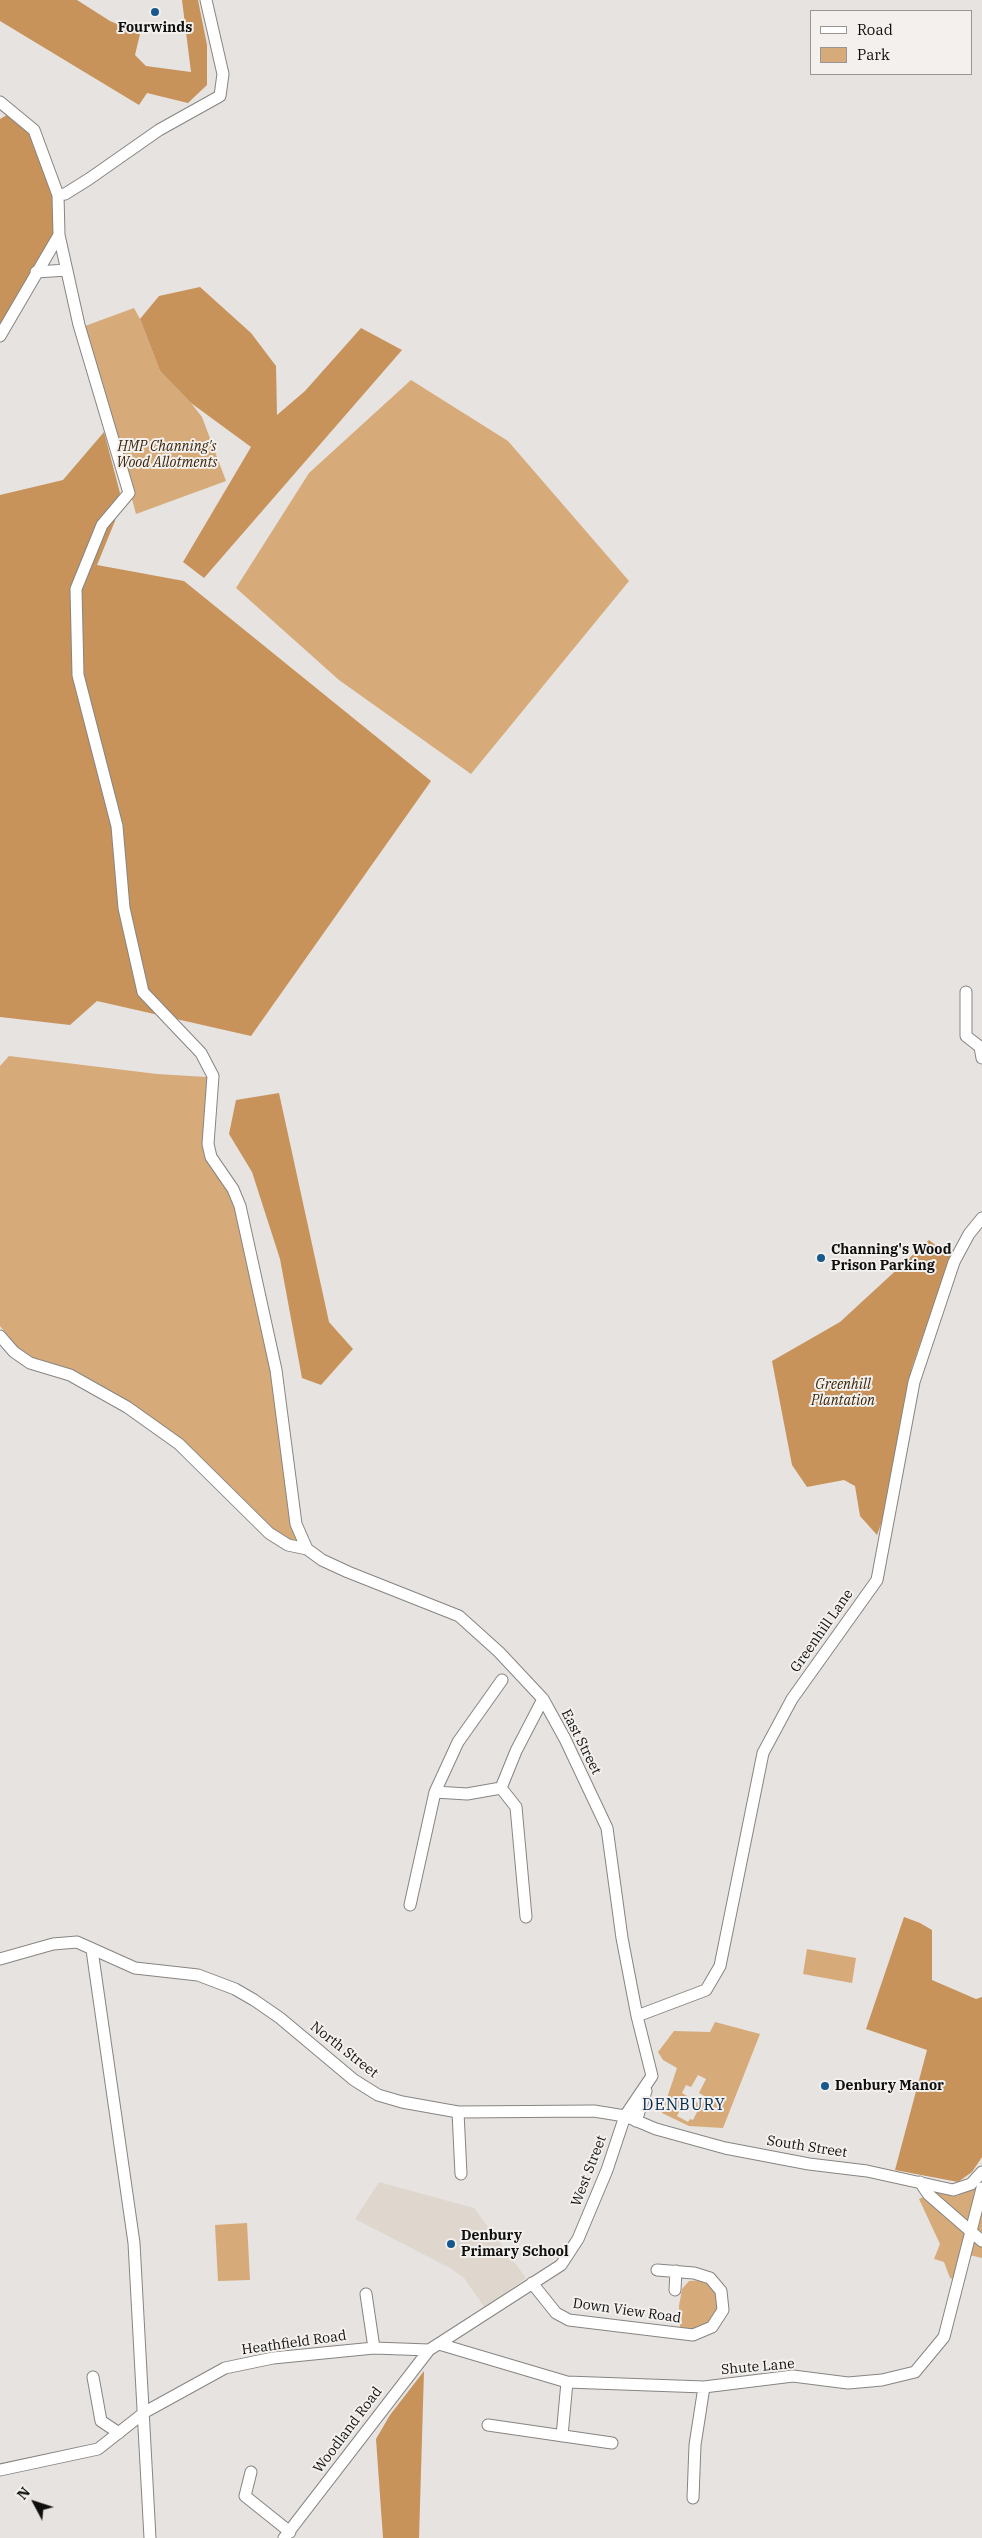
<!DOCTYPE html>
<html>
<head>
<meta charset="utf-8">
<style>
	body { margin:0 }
	#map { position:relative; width:982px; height:2538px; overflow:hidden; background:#e6e3e0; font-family:"IBM Plex Serif",serif }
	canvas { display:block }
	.legend { position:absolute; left:810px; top:10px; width:162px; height:65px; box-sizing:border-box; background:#f3f0ee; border:1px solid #989694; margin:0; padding:6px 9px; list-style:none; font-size:15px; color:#0f0f0e }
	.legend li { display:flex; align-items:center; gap:10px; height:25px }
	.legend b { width:25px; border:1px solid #989694 }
	.north { position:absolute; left:10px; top:2478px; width:50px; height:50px; -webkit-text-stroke:4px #f3f0ee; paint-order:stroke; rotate:310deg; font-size:14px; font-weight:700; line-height:20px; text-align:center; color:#0f0f0e }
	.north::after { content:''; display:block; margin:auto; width:18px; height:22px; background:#0f0f0e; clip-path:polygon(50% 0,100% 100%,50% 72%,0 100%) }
</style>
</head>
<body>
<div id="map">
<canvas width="982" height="2538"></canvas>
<ul class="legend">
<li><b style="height:6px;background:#fff"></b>Road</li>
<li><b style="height:14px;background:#d7aa79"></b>Park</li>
</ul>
<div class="north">N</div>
</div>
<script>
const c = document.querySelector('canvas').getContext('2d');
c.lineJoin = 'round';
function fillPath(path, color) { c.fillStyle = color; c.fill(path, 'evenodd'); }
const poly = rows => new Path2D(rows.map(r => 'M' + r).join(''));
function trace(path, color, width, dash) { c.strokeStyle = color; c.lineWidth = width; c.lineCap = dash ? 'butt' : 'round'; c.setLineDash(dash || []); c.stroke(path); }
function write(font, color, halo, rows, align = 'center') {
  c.font = font + ' "IBM Plex Serif",serif'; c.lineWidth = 4; c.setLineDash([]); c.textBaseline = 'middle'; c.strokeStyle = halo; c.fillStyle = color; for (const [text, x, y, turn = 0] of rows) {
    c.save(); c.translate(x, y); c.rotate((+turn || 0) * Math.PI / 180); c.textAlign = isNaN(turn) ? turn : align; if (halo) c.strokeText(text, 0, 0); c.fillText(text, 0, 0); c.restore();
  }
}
fillPath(poly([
	[379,2182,474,2208,526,2278,485,2308,464,2278,450,2268,355,2219]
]), '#dfd7ce');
fillPath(poly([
	[134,308,140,319,160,371,191,403,202,417,226,481,136,514,85,326],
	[411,380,508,441,629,581,471,774,339,680,236,588,309,473],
	[9,1056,157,1074,207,1077,206,1160,227,1190,235,1210,271,1372,290,1524,300,1543,290,1541,272,1530,183,1440,133,1405,74,1370,33,1358,17,1348,0,1326,0,1066],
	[807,1949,856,1958,852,1983,803,1974],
	[715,2022,760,2034,723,2128,689,2126,662,2113,677,2068,663,2060,658,2052,674,2031,710,2032],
	[698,2075,706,2079,699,2093,706,2097,702,2105,696,2102,694,2108,698,2110,693,2120,690,2119,688,2122,677,2116,687,2096,682,2093,686,2085,691,2087],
	[982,2180,982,2258,961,2253,955,2280,950,2278,944,2262,934,2259,940,2244,919,2199,936,2192,957,2196],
	[247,2223,250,2280,218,2281,215,2225],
	[703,2280,707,2283,716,2294,718,2310,708,2325,692,2330,680,2328,679,2306,682,2289,689,2281]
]), '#d7aa79');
fillPath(poly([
	[0,0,77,0,110,21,140,34,135,55,146,66,191,72,182,0,198,0,207,45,207,85,188,103,147,93,139,105,0,21],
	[12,112,34,130,46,159,59,235,0,337,0,119],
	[200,287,251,333,276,366,277,415,305,391,361,328,402,350,204,578,183,562,251,447,191,403,160,371,140,319,159,296],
	[104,432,120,493,115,521,97,565,184,581,431,781,251,1036,97,1001,70,1025,0,1017,0,495,63,480],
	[279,1093,329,1322,353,1349,321,1385,302,1378,280,1259,252,1172,229,1134,236,1100],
	[929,1240,938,1247,953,1250,912,1367,884,1516,877,1535,860,1516,855,1486,844,1480,807,1487,792,1465,772,1361,840,1322],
	[904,1917,920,1923,932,1930,932,1980,976,1999,982,1997,982,2157,972,2172,958,2182,895,2170,927,2050,866,2029],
	[424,2371,419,2538,383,2538,376,2439,390,2415]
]), '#c7935a');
const minor = poly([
	[0,102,34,130,58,195,59,235,79,325,129,493,102,525,76,589,78,675,117,826,124,908,143,992,201,1053,213,1076,208,1144,211,1157,233,1189,240,1206,276,1370,296,1524,307,1549],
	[58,195,65,194,89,179,159,130,220,96,223,74,206,0],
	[36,272,67,270],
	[0,336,59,235],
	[966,992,966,1036,980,1047,982,1058],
	[0,1336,14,1352,30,1363,70,1375,127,1407,179,1444,269,1533,288,1545,307,1549,322,1560,348,1572,459,1616,499,1652,543,1699,565,1739,607,1828,622,1938,637,2016,652,2076,625,2116,607,2170,578,2239,561,2265,429,2350,284,2538],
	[435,1792,467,1794,501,1788],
	[410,1905,435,1792,458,1742,502,1680],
	[526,1917,516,1807,501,1788,516,1751,543,1699],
	[92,1950,134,2243,150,2538],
	[0,1959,53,1944,77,1942,135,1968,198,1975,235,1989,254,2000,280,2018,354,2080,378,2095,402,2102,458,2112,594,2111,625,2116,656,2129,725,2148,809,2164,867,2171,953,2190,971,2184,982,2172],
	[637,2016,706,1990,720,1966,763,1753,792,1699,877,1580,914,1382,954,1262,969,1234,982,1218],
	[458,2112,461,2174],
	[636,2121,646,2091],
	[920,2182,928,2194,982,2241],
	[532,2283,556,2313,569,2320,693,2335,712,2327,723,2310,721,2291,710,2278,694,2273,657,2270],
	[675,2290,676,2271],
	[366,2294,374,2348],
	[439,2344,567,2382,704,2387,793,2376,848,2383,882,2380,915,2372,944,2337,982,2188],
	[93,2377,101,2421,119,2433],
	[488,2425,612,2443],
	[562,2436,567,2382],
	[0,2470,98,2449,145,2412,225,2368,273,2358,374,2348,429,2350],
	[251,2472,245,2496,290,2532],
	[693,2498,695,2445,704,2387]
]);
trace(minor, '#878582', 13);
trace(minor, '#fff', 11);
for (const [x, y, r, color] of [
	[155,12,5,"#17598e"],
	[821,1258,5,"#17598e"],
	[825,2086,5,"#17598e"],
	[451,2244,5,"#17598e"]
]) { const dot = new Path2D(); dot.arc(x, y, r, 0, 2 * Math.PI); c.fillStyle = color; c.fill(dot); trace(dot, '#f3f0ee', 2); }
write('bold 14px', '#0f0f0e', '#f3f0ee', [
	["Fourwinds",155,28,"center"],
	["Channing's Wood",831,1250],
	["Prison Parking",831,1266],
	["Denbury Manor",835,2086],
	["Denbury",461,2236],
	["Primary School",461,2252]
], 'left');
write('italic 14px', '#3a250a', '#f3f0ee', [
	["HMP Channing's",167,447],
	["Wood Allotments",167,463],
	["Greenhill",843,1385],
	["Plantation",843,1401]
]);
write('14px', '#0f0f0e', '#f3f0ee', [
	["Greenhill Lane",822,1631,-55],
	["East Street",581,1742,63],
	["North Street",344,2050,38],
	["South Street",807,2147,9],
	["West Street",589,2171,-69],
	["Down View Road",627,2311,8],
	["Heathfield Road",294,2343,-8],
	["Shute Lane",758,2367,-5],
	["Woodland Road",348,2430,-53]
]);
c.letterSpacing = '1px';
write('16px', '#002b4f', '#f3f0ee', [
	["DENBURY",684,2105]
]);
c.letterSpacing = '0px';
</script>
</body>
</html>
